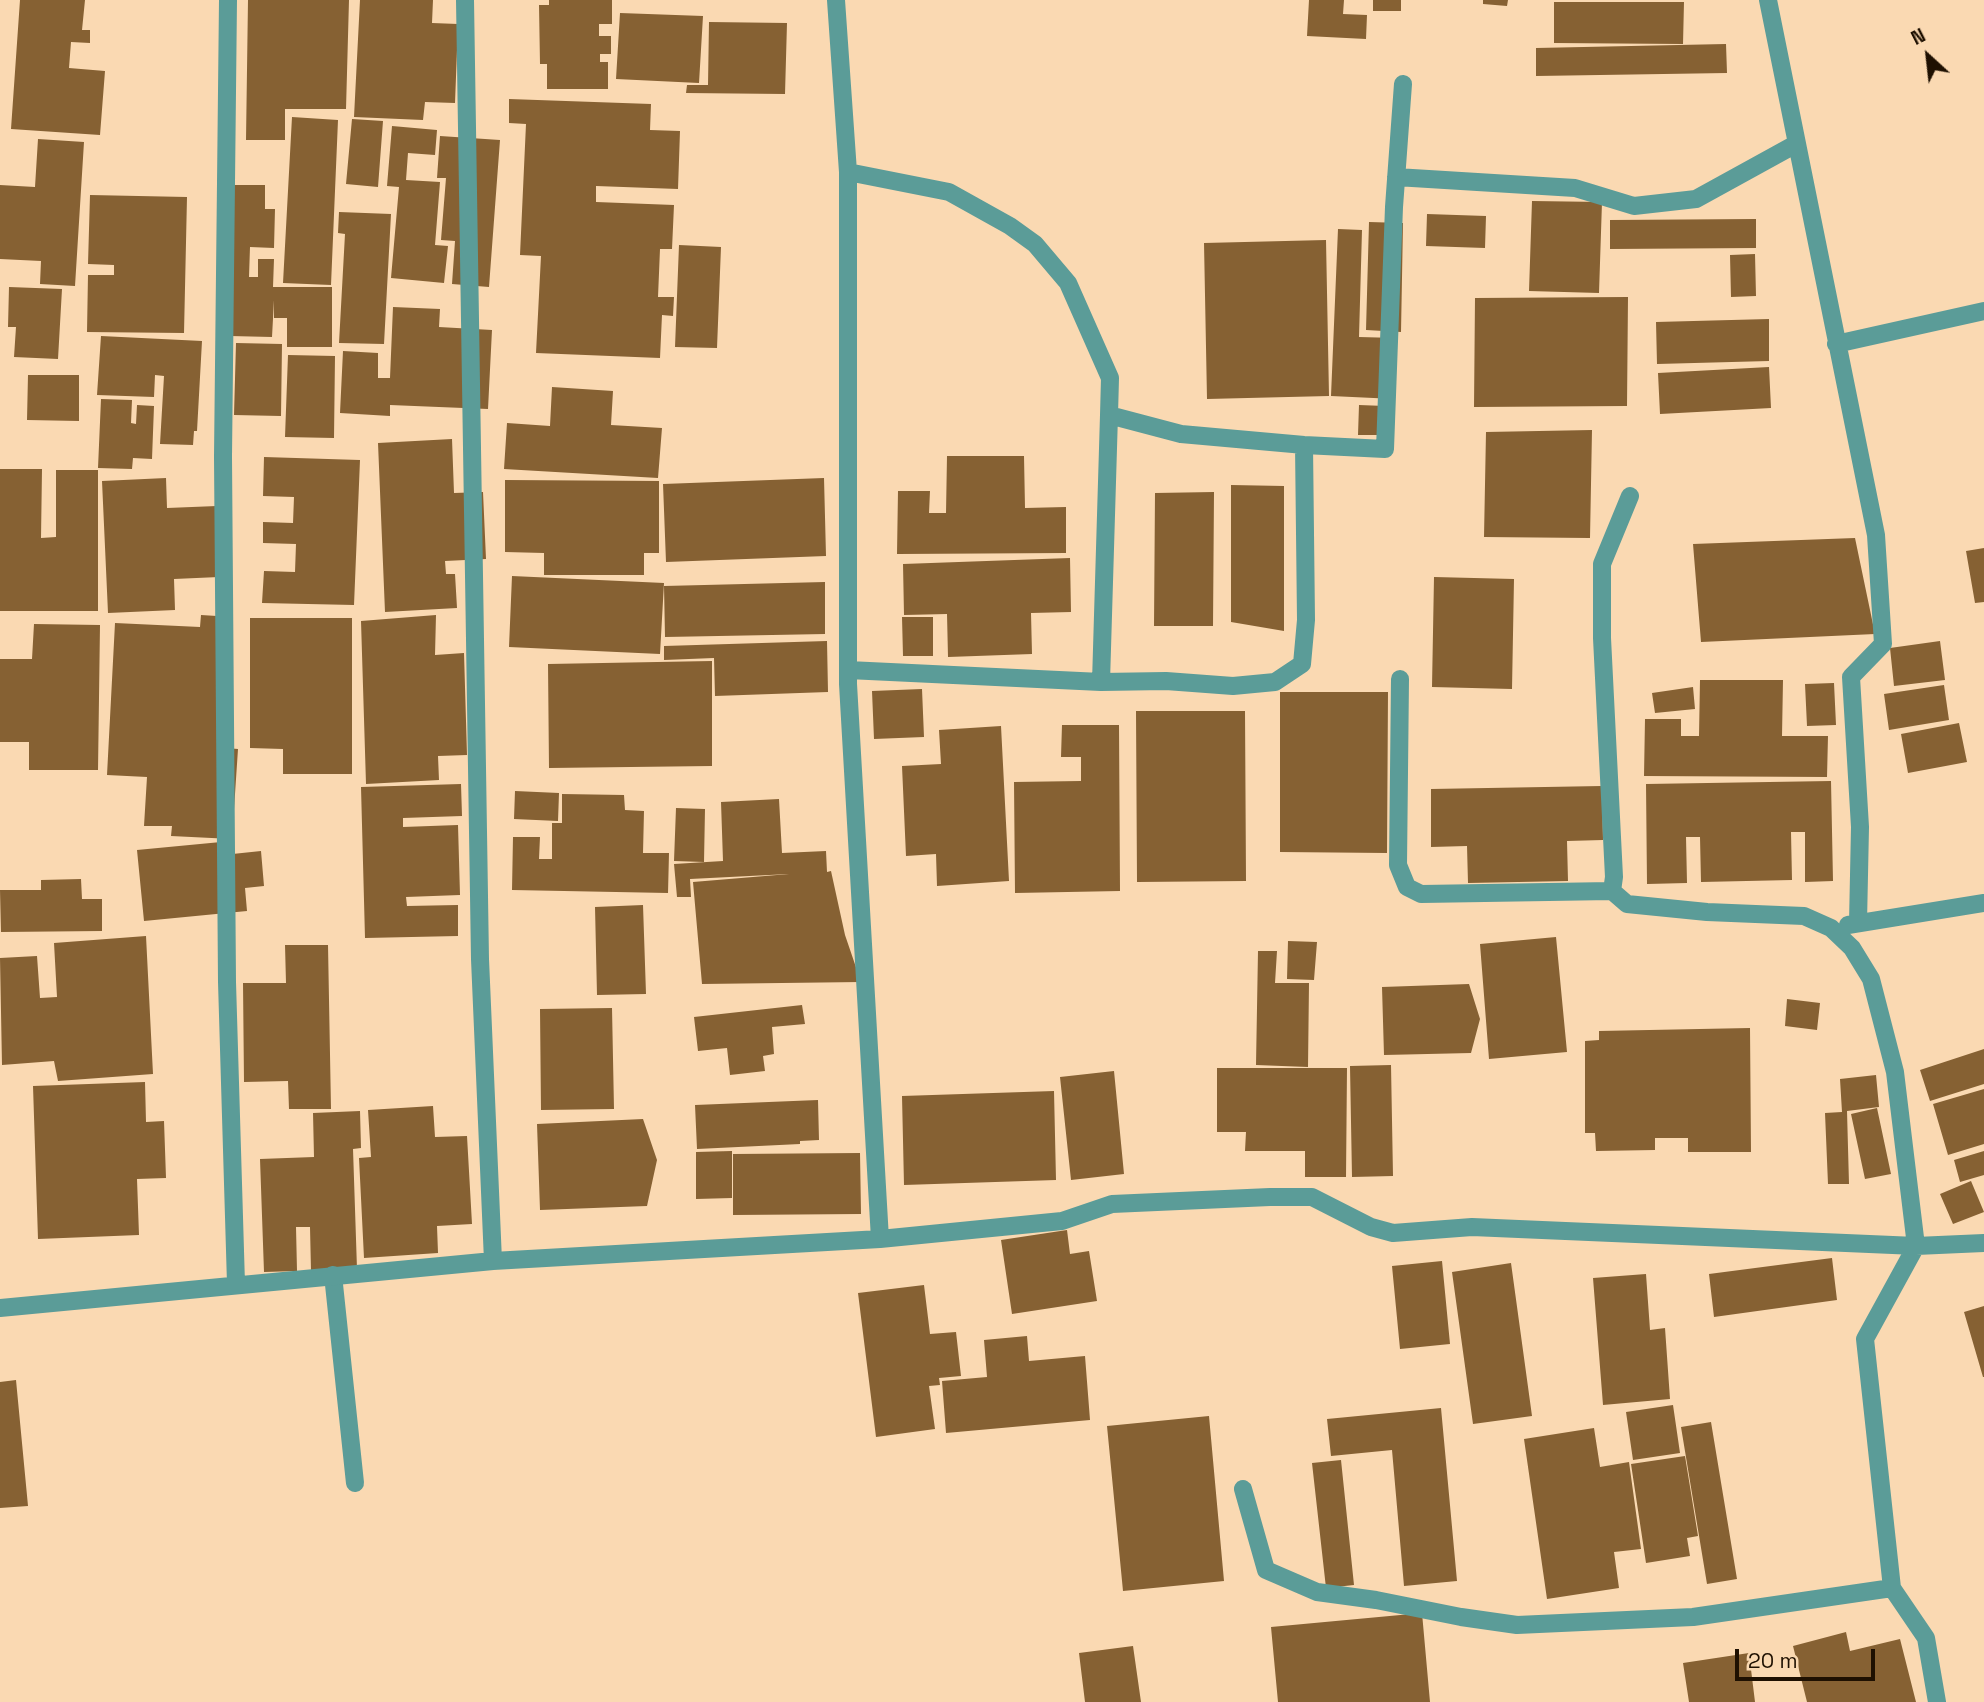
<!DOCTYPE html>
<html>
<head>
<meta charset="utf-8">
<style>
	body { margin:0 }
	#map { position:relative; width:1984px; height:1702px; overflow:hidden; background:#fad9b2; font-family:"Space Grotesk",sans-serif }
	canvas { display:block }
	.north { position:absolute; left:1893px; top:21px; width:70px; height:70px; -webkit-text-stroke:5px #fad9b2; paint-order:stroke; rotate:333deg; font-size:19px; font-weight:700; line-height:28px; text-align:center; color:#1e1001 }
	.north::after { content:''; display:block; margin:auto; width:24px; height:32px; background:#1e1001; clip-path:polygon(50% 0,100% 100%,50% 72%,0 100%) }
	.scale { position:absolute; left:1735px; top:1649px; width:140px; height:32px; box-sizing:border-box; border:4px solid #1e1001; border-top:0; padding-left:9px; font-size:21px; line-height:24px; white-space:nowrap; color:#1e1001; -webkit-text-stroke:5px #fad9b2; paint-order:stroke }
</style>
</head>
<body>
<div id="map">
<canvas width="1984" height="1702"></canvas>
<div class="north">N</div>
<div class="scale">20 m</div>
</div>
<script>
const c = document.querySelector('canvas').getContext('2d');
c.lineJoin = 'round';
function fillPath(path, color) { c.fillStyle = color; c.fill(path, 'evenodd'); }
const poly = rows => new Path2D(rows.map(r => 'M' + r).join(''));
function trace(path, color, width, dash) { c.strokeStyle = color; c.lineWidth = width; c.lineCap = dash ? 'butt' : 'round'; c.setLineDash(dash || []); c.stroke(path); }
fillPath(poly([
	[20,0,85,0,82,30,90,30,90,43,71,42,69,68,105,71,100,135,11,129],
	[248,0,349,0,346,109,285,109,285,140,246,140],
	[360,0,433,0,432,23,458,24,455,103,425,102,423,120,354,117],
	[549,0,612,0,612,24,599,24,599,36,611,36,611,54,600,54,600,62,608,62,608,89,547,89,547,64,540,64,539,5,549,5],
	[1309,0,1344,0,1343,14,1367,15,1366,39,1307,36],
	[1373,0,1401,0,1401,11,1373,11],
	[1483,0,1508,0,1507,6,1483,4],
	[1554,2,1684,2,1683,44,1554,43],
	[620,13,703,16,699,83,616,79],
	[709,22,787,23,785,94,686,93,687,85,708,85],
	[1726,44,1727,73,1536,76,1536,48],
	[509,99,651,104,650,130,680,131,678,189,596,186,596,202,674,205,672,249,660,249,658,297,674,297,673,316,662,315,660,358,536,353,541,256,520,255,526,124,509,123],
	[292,117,338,120,331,285,283,283],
	[352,119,383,121,378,187,346,184],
	[392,126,437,130,435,155,408,153,406,180,440,182,435,245,448,246,444,283,391,278,399,187,387,186],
	[440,136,500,140,489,287,452,284,455,241,441,240,446,178,437,178],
	[38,139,84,142,75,286,40,284,41,261,0,259,0,185,35,187],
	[233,185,265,185,265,209,275,209,274,248,250,247,249,277,258,277,258,259,274,259,273,287,332,287,332,347,287,347,287,318,274,318,274,300,272,337,230,336],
	[90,195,187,197,184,333,87,332,88,275,114,275,114,265,88,264],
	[1532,201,1602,202,1599,293,1529,291],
	[339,212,391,214,384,344,339,343,345,234,338,233],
	[1427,214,1486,216,1485,248,1426,246],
	[1756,219,1756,248,1610,249,1610,220],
	[1369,222,1403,223,1401,332,1366,330],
	[1338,229,1362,230,1359,337,1397,338,1395,399,1331,396],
	[1326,240,1329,396,1207,399,1204,243],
	[679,245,721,247,717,348,675,347],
	[1755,254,1756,296,1731,297,1730,255],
	[9,287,62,289,58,359,14,357,16,327,8,327],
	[1628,297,1627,406,1474,407,1475,298],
	[393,307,440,309,439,327,492,330,488,409,390,405,390,416,340,413,343,351,378,353,378,378,390,378],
	[1769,319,1769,361,1657,364,1656,322],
	[101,336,202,341,197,431,194,431,193,445,160,444,164,376,155,375,154,397,97,395],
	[236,343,282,344,281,416,234,415],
	[288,355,335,356,334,438,285,437],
	[1769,367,1771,408,1660,414,1658,373],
	[28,375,79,375,79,421,27,420],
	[552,387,613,391,611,425,662,428,658,478,504,469,507,423,550,426],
	[101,399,132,400,131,423,136,424,137,405,154,406,152,459,133,458,132,469,98,468],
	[1359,405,1385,406,1384,435,1358,435],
	[1592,430,1590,538,1484,537,1486,432],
	[452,439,454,493,483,492,486,559,445,561,446,574,455,574,457,608,385,612,378,443],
	[947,456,1024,456,1025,508,1066,507,1066,553,897,554,898,491,930,491,929,513,946,513],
	[264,457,360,460,354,605,262,603,264,571,295,572,296,544,263,543,263,522,293,523,294,497,263,496],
	[0,469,42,469,41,538,56,537,56,470,98,470,98,611,0,611],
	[166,478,167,508,217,506,219,577,174,579,175,610,108,613,102,481],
	[824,478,826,556,666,562,663,484],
	[505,480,659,481,659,553,644,553,644,575,544,575,544,553,505,552],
	[1231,485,1284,486,1284,631,1231,622],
	[1214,492,1213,626,1154,626,1155,493],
	[1855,538,1875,634,1701,642,1693,544],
	[1984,548,1984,602,1975,603,1966,551],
	[1070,558,1071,612,1031,613,1032,654,948,657,947,614,904,615,903,564],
	[512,576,664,583,660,654,509,647],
	[1434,577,1514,579,1512,689,1432,687],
	[825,582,825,634,665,637,664,586],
	[201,615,233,617,226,748,238,749,232,839,171,836,172,826,144,826,147,777,107,775,115,623,200,627],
	[436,615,435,655,464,653,467,755,438,756,439,780,366,784,361,621],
	[902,617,933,617,933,656,903,656],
	[250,618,352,618,352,774,283,774,283,749,250,748],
	[34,624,100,625,98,770,29,770,29,742,0,742,0,659,32,659],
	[827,641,828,692,715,696,714,658,664,660,664,646],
	[1940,641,1945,680,1894,686,1890,648],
	[712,661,712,766,549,768,548,664],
	[1700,680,1783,680,1782,736,1828,736,1827,777,1644,776,1645,719,1681,719,1681,736,1699,736],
	[1834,683,1836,725,1807,726,1805,684],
	[1944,685,1949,720,1889,730,1884,694],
	[1693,687,1695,709,1655,713,1652,693],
	[922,689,924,737,874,739,872,691],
	[1280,692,1388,692,1387,853,1280,852],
	[1136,711,1245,711,1246,881,1137,882],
	[1959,723,1967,762,1908,773,1901,734],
	[1062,725,1119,725,1120,891,1015,893,1014,782,1081,781,1081,757,1061,757],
	[1001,726,1009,881,937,886,936,854,906,856,902,766,941,764,939,730],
	[1831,781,1833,881,1805,882,1805,832,1791,832,1792,880,1701,882,1700,837,1686,837,1687,883,1647,884,1646,784],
	[461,784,462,816,403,818,403,827,458,825,460,895,406,897,407,906,458,905,458,936,365,938,361,787],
	[1602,786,1603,840,1567,841,1568,881,1468,883,1467,846,1431,847,1431,789],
	[515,791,559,793,558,821,514,819],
	[562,794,624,795,625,810,644,811,643,853,669,853,668,893,512,890,513,837,540,837,539,859,552,859,552,823,562,823],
	[779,799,782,853,826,851,827,872,831,871,845,935,861,982,702,984,693,882,789,874,690,879,691,897,677,897,674,864,723,861,721,802],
	[676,808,705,809,704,862,674,861],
	[221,842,223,855,261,851,264,886,245,888,247,911,144,921,137,850],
	[81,879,82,899,102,899,102,931,1,932,0,890,41,890,41,880],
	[643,905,646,994,597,995,595,907],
	[146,936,153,1074,58,1081,54,1061,2,1065,0,958,37,956,40,998,57,997,54,943],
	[1556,937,1567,1052,1489,1059,1480,944],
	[1288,941,1317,942,1314,980,1287,979],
	[285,945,328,945,331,1109,289,1109,288,1081,244,1082,243,983,286,983],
	[1258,951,1277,951,1275,983,1309,983,1308,1067,1256,1065],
	[1469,984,1480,1019,1471,1053,1384,1055,1382,987],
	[1787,999,1820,1003,1817,1030,1785,1026],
	[802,1005,805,1024,772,1027,774,1054,763,1056,765,1071,730,1075,727,1048,698,1051,694,1017],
	[612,1008,614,1109,541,1110,540,1009],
	[1750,1028,1751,1152,1688,1152,1688,1138,1655,1138,1655,1150,1596,1151,1595,1133,1585,1133,1585,1041,1599,1040,1599,1031],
	[1984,1049,1984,1084,1930,1101,1920,1070],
	[1391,1065,1393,1176,1352,1177,1350,1066],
	[1217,1068,1347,1068,1346,1177,1305,1177,1305,1151,1245,1151,1246,1132,1217,1132],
	[1114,1071,1124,1174,1071,1180,1060,1077],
	[1876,1075,1879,1107,1847,1111,1849,1184,1828,1184,1825,1113,1842,1112,1840,1079],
	[145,1082,146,1122,164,1121,166,1178,137,1179,139,1235,38,1239,33,1086],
	[1984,1089,1984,1144,1948,1155,1933,1104],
	[1054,1091,1056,1180,904,1185,902,1096],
	[818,1100,819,1140,800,1141,800,1144,697,1149,695,1105],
	[433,1106,435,1137,467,1136,472,1224,437,1226,438,1253,364,1258,359,1158,371,1157,368,1110],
	[1877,1108,1891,1174,1865,1179,1851,1114],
	[360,1111,361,1148,353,1149,357,1269,311,1271,310,1227,296,1227,297,1271,264,1272,260,1159,314,1157,313,1113],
	[643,1119,657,1160,647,1206,540,1210,537,1124],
	[732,1151,732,1198,696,1199,696,1152],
	[1984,1151,1984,1175,1960,1182,1954,1160],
	[860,1153,861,1214,733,1215,733,1154],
	[1971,1181,1984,1212,1953,1224,1940,1194],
	[1067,1230,1070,1254,1089,1251,1097,1301,1012,1314,1001,1240],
	[1832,1258,1837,1300,1714,1317,1709,1274],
	[1442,1261,1450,1344,1400,1349,1392,1266],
	[1511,1263,1532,1416,1473,1424,1452,1272],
	[1646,1274,1650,1330,1665,1328,1670,1399,1603,1405,1593,1278],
	[924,1285,930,1334,956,1332,961,1376,939,1378,940,1385,929,1386,935,1429,876,1437,858,1293],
	[1984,1306,1984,1377,1983,1377,1964,1312],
	[1027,1336,1029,1361,1085,1356,1090,1420,946,1433,942,1381,987,1377,984,1340],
	[16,1380,28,1506,0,1508,0,1382],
	[1673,1405,1680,1453,1633,1460,1626,1412],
	[1441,1408,1457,1581,1404,1586,1392,1450,1331,1456,1327,1419],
	[1209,1416,1224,1581,1123,1591,1107,1426],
	[1711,1422,1737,1579,1707,1584,1681,1427],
	[1594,1428,1600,1467,1629,1462,1641,1549,1614,1552,1619,1588,1547,1599,1524,1439],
	[1685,1456,1698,1536,1687,1538,1690,1556,1646,1563,1631,1464],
	[1341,1460,1354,1585,1326,1588,1312,1463],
	[1422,1613,1430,1702,1278,1702,1271,1627],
	[1846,1632,1850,1651,1900,1639,1916,1702,1807,1702,1793,1646],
	[1133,1646,1141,1702,1085,1702,1079,1653],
	[1749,1653,1755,1702,1689,1702,1683,1663]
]), '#866133');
trace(poly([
	[333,1275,355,1483]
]), '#5b9c98', 18);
trace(poly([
	[228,0,223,457,227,982,236,1284],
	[465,0,480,959,493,1261],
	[836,0,848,172,949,192,1010,226,1035,244,1068,283,1110,378,1109,415,1181,434,1304,445,1385,449,1394,207,1403,84],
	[1768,0,1876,535,1883,644,1851,677,1860,827,1858,923],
	[848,172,848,684,880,1239],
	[1396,177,1575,188,1634,206,1696,199,1796,144],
	[1836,344,1984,311],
	[1630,496,1602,564,1602,638,1614,877,1612,891,1627,904,1707,912,1804,916,1831,928,1852,948,1871,979,1895,1072,1916,1246,1865,1339,1892,1588,1926,1638,1937,1702],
	[848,670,1101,682,1166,681,1233,686,1275,682,1302,664,1306,620,1304,445],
	[1400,679,1398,865,1407,887,1421,894,1612,891],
	[1101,682,1109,415],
	[1848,925,1984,903],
	[0,1308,493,1261,880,1239,1062,1221,1112,1204,1270,1197,1312,1197,1371,1227,1393,1233,1472,1227,1916,1246,1984,1243],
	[1243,1489,1266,1570,1317,1592,1376,1600,1461,1617,1517,1625,1693,1617,1892,1588]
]), '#5b9c98', 18);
</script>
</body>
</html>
